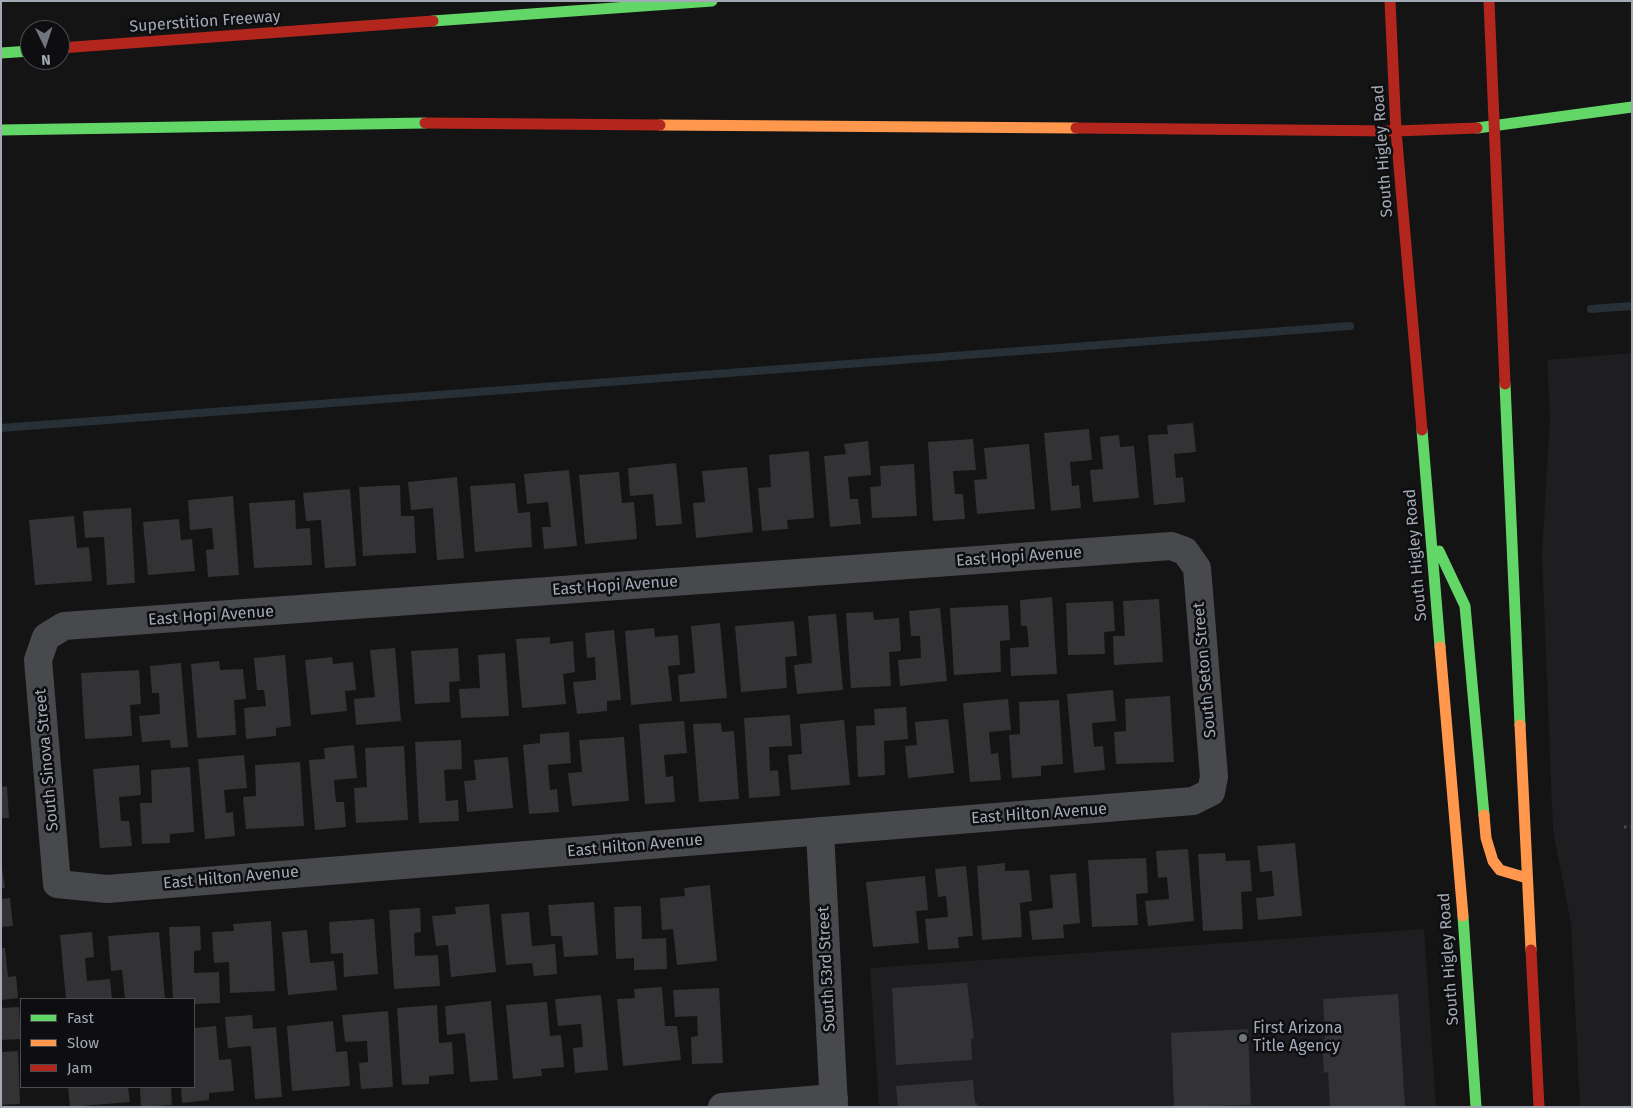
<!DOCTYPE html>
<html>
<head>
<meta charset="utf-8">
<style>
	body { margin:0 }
	#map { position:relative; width:1633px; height:1108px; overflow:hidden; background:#141414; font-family:"Fira Sans",sans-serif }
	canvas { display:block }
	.frame { position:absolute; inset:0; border:2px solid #a3aab6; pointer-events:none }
	.legend { position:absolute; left:20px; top:998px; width:175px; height:90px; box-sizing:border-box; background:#0e0e10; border:1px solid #4a4c52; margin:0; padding:6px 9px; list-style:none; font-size:15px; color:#a3aab6 }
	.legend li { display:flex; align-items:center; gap:10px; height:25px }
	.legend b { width:25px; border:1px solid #4a4c52 }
	.north { position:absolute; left:20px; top:20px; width:50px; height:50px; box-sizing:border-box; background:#0e0e10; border:1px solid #4a4c52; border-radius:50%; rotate:176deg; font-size:14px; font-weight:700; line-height:20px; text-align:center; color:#a3aab6 }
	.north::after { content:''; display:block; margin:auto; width:18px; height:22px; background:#71767d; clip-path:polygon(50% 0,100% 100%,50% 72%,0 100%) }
</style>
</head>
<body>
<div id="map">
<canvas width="1633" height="1108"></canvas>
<div class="frame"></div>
<ul class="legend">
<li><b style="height:6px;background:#63d668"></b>Fast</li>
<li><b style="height:6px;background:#ff974d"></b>Slow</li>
<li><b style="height:6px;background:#b3261e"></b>Jam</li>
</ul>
<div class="north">N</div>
</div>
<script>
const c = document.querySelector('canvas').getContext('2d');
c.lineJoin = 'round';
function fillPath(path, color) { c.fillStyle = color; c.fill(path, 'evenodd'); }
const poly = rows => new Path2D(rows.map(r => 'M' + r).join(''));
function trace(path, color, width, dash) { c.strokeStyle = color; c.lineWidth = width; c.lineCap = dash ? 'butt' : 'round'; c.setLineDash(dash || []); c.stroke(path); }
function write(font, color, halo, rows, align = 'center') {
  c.font = font + ' "Fira Sans",sans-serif'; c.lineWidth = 5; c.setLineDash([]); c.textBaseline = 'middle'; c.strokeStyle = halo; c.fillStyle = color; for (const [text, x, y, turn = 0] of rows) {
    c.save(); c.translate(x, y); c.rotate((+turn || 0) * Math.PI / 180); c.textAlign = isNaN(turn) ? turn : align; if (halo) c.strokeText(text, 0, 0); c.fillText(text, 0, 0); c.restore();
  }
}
fillPath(poly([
	[1632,353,1632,1107,1580,1107,1571,923,1553,831,1542,555,1550,417,1547,360],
	[1424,929,1436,1107,879,1107,870,968]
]), '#1e1e20');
trace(poly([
	[1591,309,1632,306],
	[1,428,1350,326]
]), '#263036', 8);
fillPath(poly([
	[1193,423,1196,452,1174,454,1176,478,1183,477,1185,502,1154,505,1148,435,1168,434,1167,425],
	[1089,429,1092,460,1070,462,1072,486,1079,485,1081,508,1051,511,1044,433],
	[1119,435,1120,447,1134,446,1139,498,1093,502,1090,470,1103,469,1100,437],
	[973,439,976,470,953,471,955,494,963,494,965,519,933,521,928,442],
	[868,441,871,475,848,477,850,499,858,499,861,524,830,527,824,456,846,454,844,444],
	[1029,444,1035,509,977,514,974,480,987,479,984,448],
	[809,451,814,518,787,520,788,529,762,531,758,488,771,487,769,455],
	[676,463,682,524,656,526,653,494,630,496,628,468],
	[914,464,917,516,872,518,870,487,881,486,880,466],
	[747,467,753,532,696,538,693,503,705,502,702,471],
	[569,470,577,546,544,549,542,527,551,527,548,502,527,504,524,474],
	[619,472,622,503,634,502,637,539,585,544,579,475],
	[457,477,464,558,437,560,433,508,411,510,408,482],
	[515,483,518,513,530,512,532,547,475,552,470,486],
	[400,485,401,516,414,516,416,553,363,556,359,487],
	[350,489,356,566,325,568,321,520,306,521,303,493],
	[233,496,239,575,208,577,206,550,214,549,212,528,190,530,188,500],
	[295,500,296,529,310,528,312,565,254,568,249,503],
	[131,508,135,583,107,585,104,537,85,538,83,511],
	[74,516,77,548,89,547,92,581,35,585,29,520],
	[179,519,181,540,192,539,195,571,148,575,143,522],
	[1052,597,1057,674,1011,676,1010,648,1029,647,1027,626,1021,626,1020,600],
	[1159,599,1163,662,1114,665,1113,636,1125,636,1123,601],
	[1113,601,1115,631,1104,632,1105,654,1068,655,1066,603],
	[1008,605,1010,640,1000,641,1001,672,954,675,950,608],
	[940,608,947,681,900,686,898,660,921,658,920,636,911,636,909,611],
	[873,612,874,620,899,618,901,651,889,652,891,686,851,688,846,613],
	[836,614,843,690,797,694,794,665,812,663,808,616],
	[794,621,797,656,785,657,787,688,741,692,735,626],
	[720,623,727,698,680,702,678,675,695,673,691,626],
	[654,628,655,637,678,635,680,665,668,666,672,701,631,705,625,631],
	[614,630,621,700,607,701,607,711,577,714,573,682,596,680,595,657,587,658,585,633],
	[550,637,550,644,573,641,575,672,563,674,566,704,522,708,516,639],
	[395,648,401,721,356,725,354,699,375,697,370,650],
	[458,648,460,681,449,682,450,702,415,704,411,651],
	[505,653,509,716,461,718,459,689,480,688,478,655],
	[285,655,291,726,276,728,276,736,246,739,244,708,266,706,264,690,257,690,254,658],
	[332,657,333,664,353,662,356,690,345,691,347,711,311,715,305,660],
	[219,661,220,670,243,669,246,699,234,700,236,735,197,738,191,664],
	[181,663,188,747,171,748,170,740,142,742,139,716,160,714,159,693,152,693,150,666],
	[139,670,141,704,130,705,132,736,85,739,81,673],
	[1113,690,1116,721,1092,723,1094,747,1103,746,1105,770,1074,773,1067,694],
	[1170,696,1174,762,1116,764,1114,732,1126,731,1125,699],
	[1008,699,1011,730,989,732,991,754,998,753,1001,780,970,782,963,703],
	[1059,700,1063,764,1041,766,1041,776,1012,778,1009,735,1020,734,1019,702],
	[906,707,908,739,884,741,885,775,858,777,856,726,875,725,874,709],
	[790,715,792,746,769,747,770,771,778,770,780,796,749,798,744,718],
	[948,719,954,773,908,778,905,746,917,745,915,722],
	[844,720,850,785,791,790,788,755,802,754,800,724],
	[684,721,687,753,664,755,666,777,673,776,675,802,645,804,639,724],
	[721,723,722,732,734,731,739,799,699,802,693,724],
	[569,732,571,763,548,765,550,790,557,789,559,812,529,814,523,745,540,743,540,734],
	[624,737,629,801,572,806,568,773,582,772,579,740],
	[461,740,462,769,444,770,446,801,458,800,459,821,419,823,415,742],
	[354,745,357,778,334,780,336,802,344,802,346,827,315,830,309,760,325,759,324,748],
	[404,746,408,820,356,823,354,788,367,787,365,748],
	[244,755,247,788,224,790,226,813,233,812,235,836,205,839,198,759],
	[508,757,513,808,467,812,464,781,476,780,474,760],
	[300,762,304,826,246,829,243,797,256,796,255,765],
	[139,765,141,795,119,797,121,821,129,821,132,846,100,848,93,769],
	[190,767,194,832,170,834,170,843,142,844,140,803,152,803,151,770],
	[7,786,9,818,1,818,1,787],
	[1295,843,1302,916,1258,920,1256,898,1274,896,1272,871,1260,872,1257,846],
	[1188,849,1194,921,1148,926,1145,901,1169,899,1167,877,1158,878,1156,851],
	[1225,853,1226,861,1250,860,1252,891,1241,892,1243,929,1203,931,1198,854],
	[1146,858,1148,893,1136,894,1138,925,1092,927,1088,860],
	[1,861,5,888,1,888],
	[1005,863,1005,871,1029,870,1032,901,1020,903,1022,937,982,940,977,866],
	[966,866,973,936,958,937,959,948,928,950,925,919,948,917,946,896,938,897,935,869],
	[1076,873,1080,923,1063,925,1064,938,1032,940,1029,911,1053,908,1050,875],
	[925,876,928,910,916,911,919,943,873,947,866,882],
	[710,885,717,961,677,965,673,929,662,930,660,898,685,896,684,888],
	[10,898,13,926,1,927,1,899],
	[594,902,598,955,564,957,562,936,551,936,548,905],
	[489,904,496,972,451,977,448,945,436,946,432,916,456,914,455,907],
	[641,906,642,939,666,938,667,969,634,970,634,958,616,959,614,907],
	[420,908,421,932,414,933,415,956,438,955,440,986,394,989,389,910],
	[529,912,532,946,555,944,557,974,534,976,532,963,506,965,501,914],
	[374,919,378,974,344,977,343,953,331,954,329,922],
	[271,921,275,991,230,993,229,962,214,963,212,932,234,931,233,924],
	[200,926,201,950,194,951,194,973,219,972,220,1003,194,1004,194,999,173,999,169,927],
	[307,930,310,963,334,961,337,990,288,995,282,932],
	[92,932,94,957,85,958,87,981,110,979,112,999,66,999,60,935],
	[159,932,165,999,125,999,122,970,111,971,108,936],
	[1,948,5,948,8,977,16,976,18,998,1,1000],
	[967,983,974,1038,971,1039,972,1060,896,1065,892,988],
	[662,987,665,1026,677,1026,681,1060,623,1066,617,999,635,998,634,989],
	[719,988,723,1063,692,1064,691,1037,698,1036,697,1016,675,1017,673,990],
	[1398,994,1405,1107,1330,1107,1328,1072,1324,1073,1322,1040,1325,1039,1323,999],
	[601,995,608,1070,575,1073,573,1048,583,1047,581,1024,558,1026,555,999],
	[491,1001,498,1080,470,1082,465,1033,447,1035,445,1006],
	[547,1002,550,1036,561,1035,564,1067,541,1069,542,1076,513,1079,506,1005],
	[437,1005,439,1043,452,1042,454,1074,429,1076,429,1084,402,1085,397,1008],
	[19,1007,21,1039,1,1040,1,1008],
	[388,1011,393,1087,361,1089,359,1063,368,1062,367,1041,345,1042,342,1015],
	[252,1015,253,1029,276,1027,282,1097,255,1099,251,1046,228,1048,225,1017],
	[333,1021,336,1052,347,1051,350,1086,292,1091,287,1026],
	[216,1026,219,1060,231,1059,234,1091,209,1093,209,1100,182,1103,181,1087,194,1087,194,1028],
	[1248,1029,1251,1105,1174,1107,1171,1033],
	[18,1051,20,1104,1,1105,1,1052],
	[973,1080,975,1103,977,1103,978,1107,898,1107,896,1086],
	[68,1087,128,1087,130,1102,70,1107],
	[140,1087,171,1087,172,1105,141,1107]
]), '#333335');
trace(poly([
	[1624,827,1632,827]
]), '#494b4f', 3, [2.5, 4]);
trace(poly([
	[1171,546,1185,551,1197,568,1214,777,1211,792,1193,801,107,889,57,884,38,660,46,637,64,626,1171,546],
	[820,831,834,1107],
	[722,1107,834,1098]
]), '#48494d', 28);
trace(poly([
	[433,21,712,1],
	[1,53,30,51],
	[1477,128,1632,107],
	[1,130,425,123],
	[1505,384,1520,725],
	[1422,430,1440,647],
	[1439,551,1465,606,1484,815],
	[1463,916,1476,1107]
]), '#63d668', 11);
trace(poly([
	[660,125,1076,128],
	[1440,647,1463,916],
	[1520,725,1531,950],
	[1484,815,1486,838,1493,861,1500,870,1527,878]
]), '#ff974d', 11);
trace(poly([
	[1390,1,1396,131,1422,430],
	[1489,1,1505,384],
	[60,48,433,21],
	[425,123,660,125],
	[1076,128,1396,131,1477,128],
	[1531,950,1539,1107]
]), '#b3261e', 11);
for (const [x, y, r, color] of [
	[1243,1038,5,"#71767d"]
]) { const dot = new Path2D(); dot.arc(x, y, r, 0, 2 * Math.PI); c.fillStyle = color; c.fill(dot); trace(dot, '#0e0e10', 2); }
write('16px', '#a3aab6', '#0e0e10', [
	["Superstition Freeway",205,22,-4],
	["South Higley Road",1383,151,-94],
	["South Higley Road",1416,555,-95],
	["East Hopi Avenue",1019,557,-4],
	["East Hopi Avenue",615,586,-4],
	["East Hopi Avenue",211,616,-4],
	["South Seton Street",1205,670,-95],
	["South Sinova Street",47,760,-95],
	["East Hilton Avenue",1039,814,-4],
	["East Hilton Avenue",635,846,-5],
	["East Hilton Avenue",231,878,-5],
	["South Higley Road",1449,959,-94],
	["South 53rd Street",827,969,-93]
]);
write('16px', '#a3aab6', '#0e0e10', [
	["First Arizona",1253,1029],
	["Title Agency",1253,1047]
], 'left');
</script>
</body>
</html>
